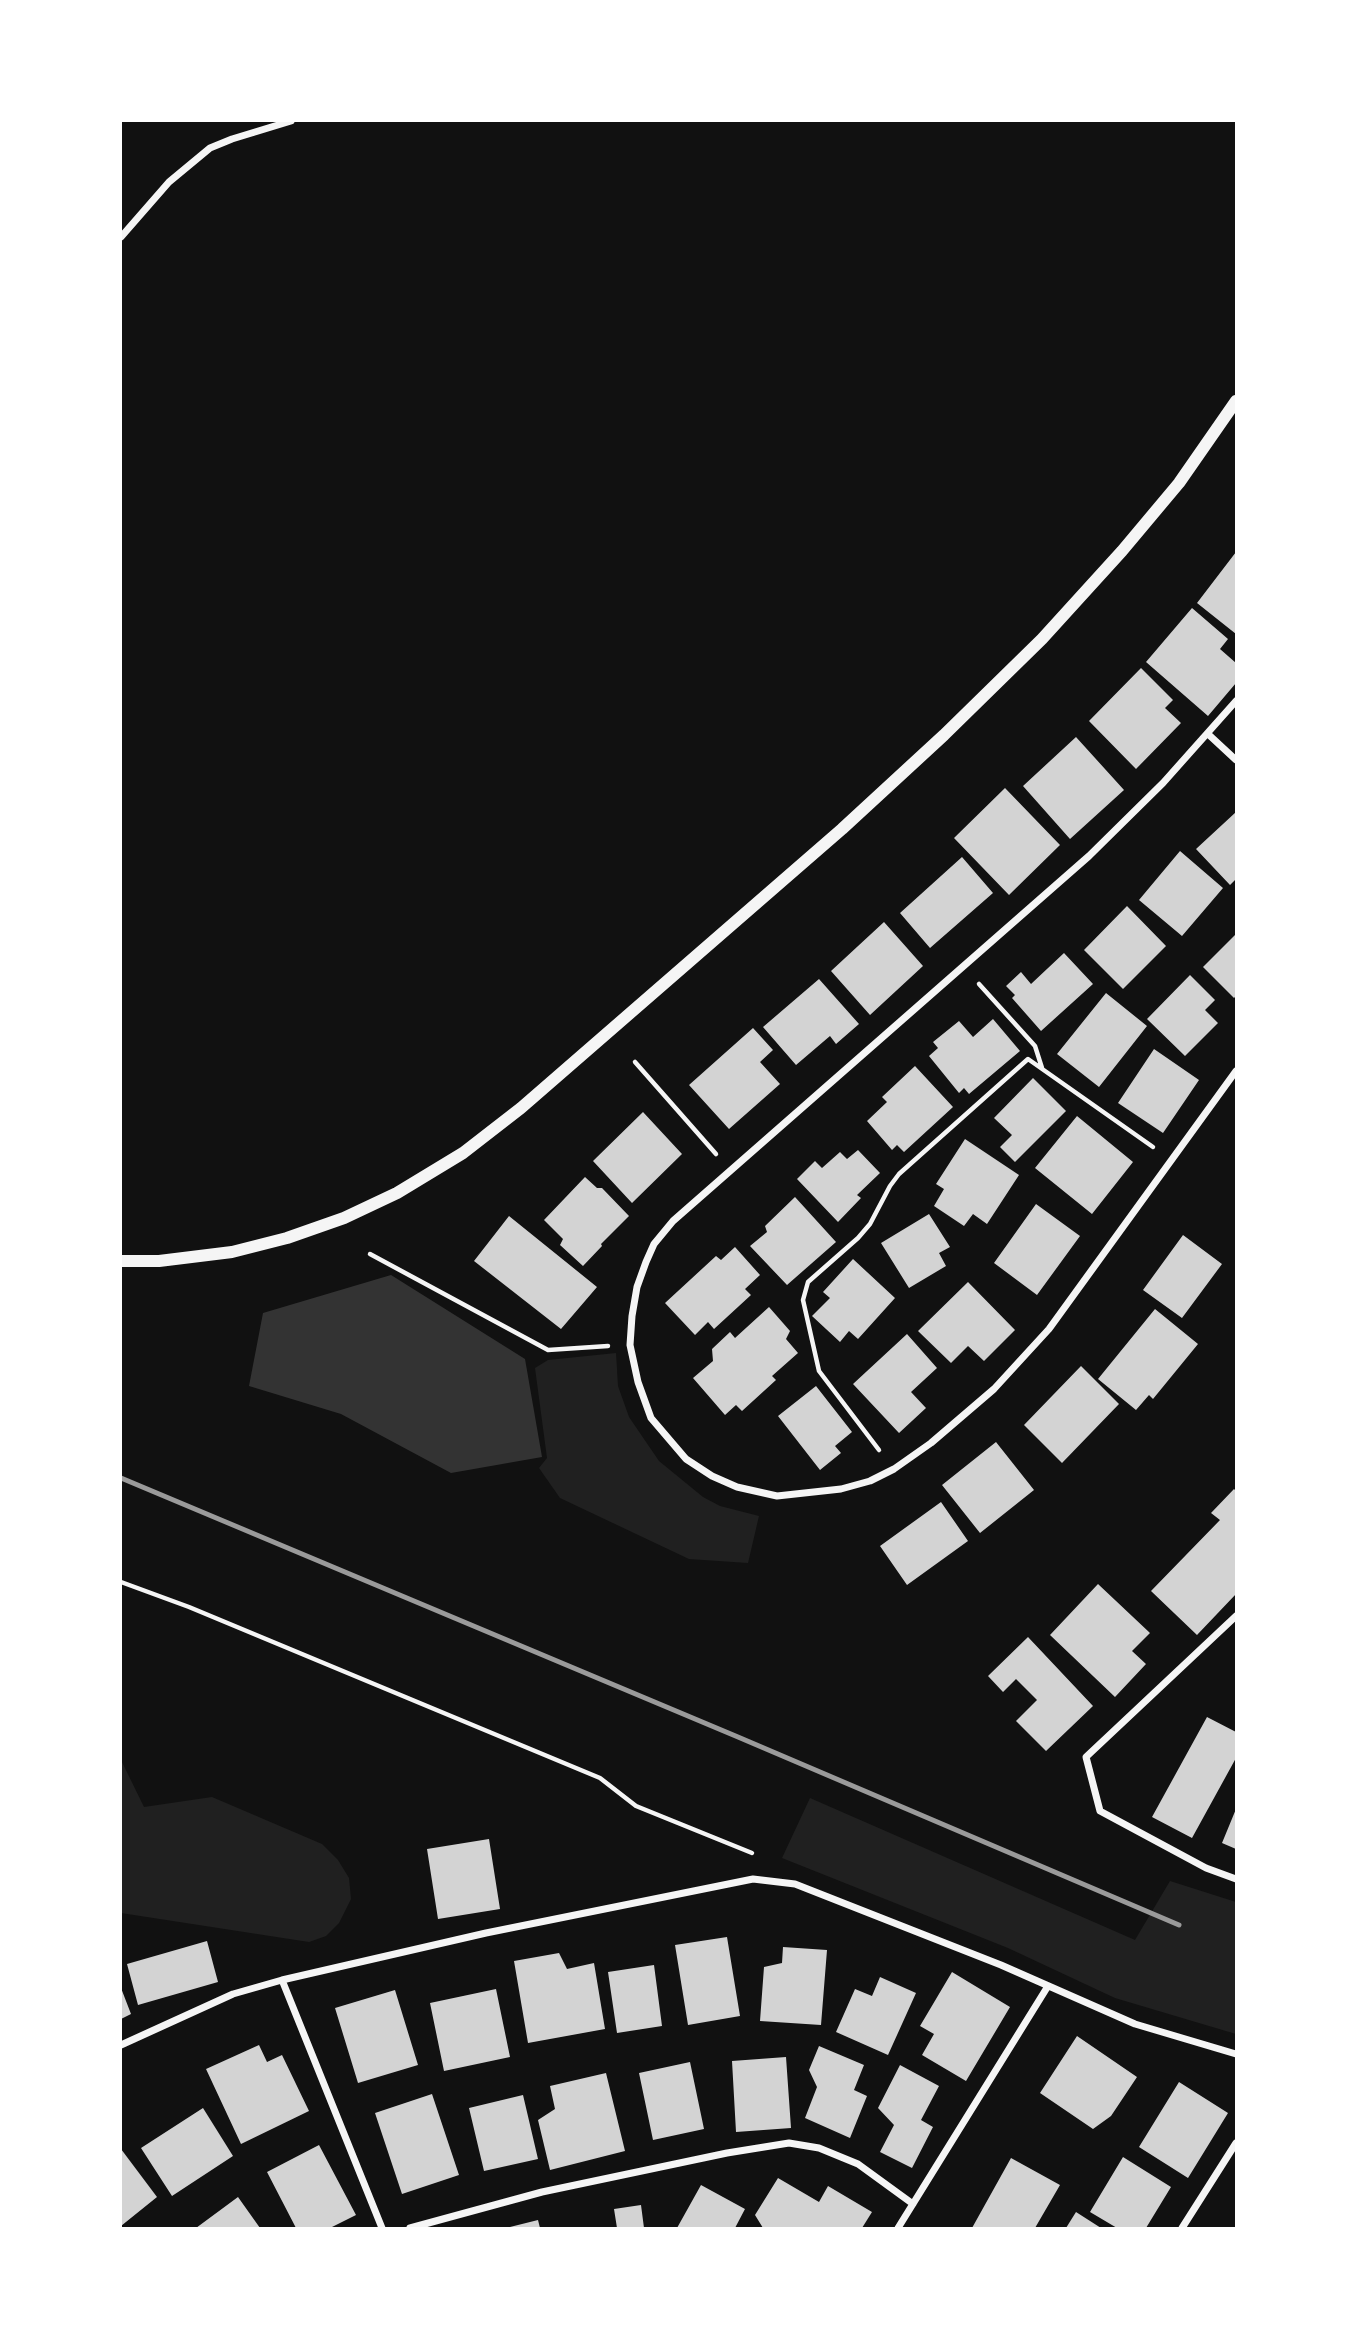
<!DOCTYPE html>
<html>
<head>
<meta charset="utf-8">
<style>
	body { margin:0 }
	#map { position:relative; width:1357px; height:2349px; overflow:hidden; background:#111; font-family:Cabin,sans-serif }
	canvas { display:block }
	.frame { position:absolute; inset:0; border:122px solid #fff; pointer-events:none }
</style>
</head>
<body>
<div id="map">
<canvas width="1357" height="2349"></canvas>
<div class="frame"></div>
</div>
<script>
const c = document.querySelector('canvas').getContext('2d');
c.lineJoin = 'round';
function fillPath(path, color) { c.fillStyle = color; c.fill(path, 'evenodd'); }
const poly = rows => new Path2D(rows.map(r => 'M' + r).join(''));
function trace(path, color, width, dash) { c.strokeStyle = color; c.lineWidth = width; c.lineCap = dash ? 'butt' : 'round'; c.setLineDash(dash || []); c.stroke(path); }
fillPath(poly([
	[616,1353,618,1386,629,1417,659,1461,703,1497,720,1506,759,1516,748,1563,689,1559,560,1498,539,1468,547,1458,535,1368,548,1360],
	[121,1760,144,1807,212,1797,322,1844,338,1860,349,1878,351,1899,339,1923,326,1936,309,1942,121,1913],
	[810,1798,1135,1940,1170,1881,1236,1902,1236,2034,1115,1998,1008,1948,782,1858]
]), '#202020');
fillPath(poly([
	[391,1275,525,1359,542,1457,451,1473,341,1414,249,1386,263,1313]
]), '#333');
fillPath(poly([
	[1236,552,1236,634,1197,603],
	[1192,608,1228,639,1220,649,1236,663,1236,683,1208,716,1146,662],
	[1141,668,1173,700,1165,708,1181,723,1136,769,1089,721],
	[1076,737,1124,790,1070,839,1023,786],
	[1005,788,1060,845,1009,895,954,838],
	[1236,812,1236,879,1230,885,1196,849],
	[1180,851,1223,888,1182,936,1139,900],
	[962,857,993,893,930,948,900,913],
	[1127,906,1166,946,1123,989,1084,950],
	[884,922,923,966,870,1015,831,971],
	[1236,934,1236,996,1234,998,1203,967],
	[1064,953,1093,984,1041,1031,1012,998,1015,995,1006,986,1021,972,1031,984],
	[1190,975,1215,1000,1205,1010,1218,1023,1185,1056,1147,1019],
	[819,979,859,1024,836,1044,830,1036,796,1065,763,1027],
	[1106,993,1147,1026,1099,1087,1057,1054],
	[993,1019,1020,1051,969,1094,964,1088,959,1093,929,1056,938,1048,933,1042,959,1021,973,1037],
	[753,1028,773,1050,760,1062,780,1084,729,1129,689,1085],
	[1154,1049,1199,1080,1163,1133,1118,1103],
	[915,1066,953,1107,904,1152,897,1145,892,1150,867,1121,887,1102,882,1097],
	[1033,1078,1066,1111,1015,1162,1000,1147,1012,1135,994,1118],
	[643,1112,682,1154,632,1203,593,1161],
	[1077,1116,1133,1162,1092,1214,1035,1168],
	[965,1139,1019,1175,987,1224,973,1214,964,1226,934,1206,944,1189,936,1184],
	[858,1150,880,1173,857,1195,861,1198,838,1222,797,1179,815,1161,822,1168,840,1152,847,1159],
	[585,1177,597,1188,602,1188,629,1216,601,1244,602,1246,583,1266,560,1245,563,1239,544,1220],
	[795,1197,836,1242,787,1285,750,1246,767,1232,765,1226],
	[1036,1204,1080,1236,1037,1295,994,1263],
	[929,1214,950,1247,939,1253,946,1266,909,1288,881,1243],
	[509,1216,597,1287,561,1329,474,1261],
	[1183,1235,1222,1264,1182,1318,1143,1290],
	[735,1247,760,1275,745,1289,751,1295,714,1329,708,1322,695,1335,665,1303,716,1256,721,1260],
	[853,1259,895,1298,858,1339,849,1331,840,1342,812,1316,830,1298,823,1292],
	[968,1282,1015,1330,984,1361,968,1346,951,1363,918,1331],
	[769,1307,790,1331,786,1339,798,1353,772,1376,776,1380,742,1411,736,1405,725,1415,693,1378,713,1361,712,1349,730,1332,735,1338],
	[1155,1309,1198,1344,1153,1399,1149,1395,1136,1410,1098,1379],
	[907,1334,937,1368,911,1392,926,1408,899,1433,853,1384],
	[1081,1366,1119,1404,1062,1463,1024,1425],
	[816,1386,852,1432,835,1446,841,1453,820,1470,778,1416],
	[996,1442,1034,1490,980,1533,942,1485],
	[1234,1489,1236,1491,1236,1594,1197,1635,1151,1591,1220,1520,1211,1513],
	[941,1502,968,1541,907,1585,880,1546],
	[1098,1584,1150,1633,1132,1651,1146,1664,1115,1697,1050,1635],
	[1028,1637,1093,1706,1046,1751,1016,1721,1037,1700,1016,1679,1003,1692,988,1676],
	[1207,1717,1236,1732,1236,1758,1192,1838,1152,1817],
	[1236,1809,1236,1849,1222,1843],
	[489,1839,500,1909,438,1919,427,1849],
	[727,1937,740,2016,688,2025,675,1945],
	[207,1941,218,1982,138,2005,127,1964],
	[783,1947,827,1950,821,2025,760,2021,764,1967,782,1963],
	[559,1953,567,1969,594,1963,605,2029,528,2043,514,1961],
	[654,1965,662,2026,617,2033,608,1972],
	[952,1972,1010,2007,966,2081,922,2055,934,2034,920,2026],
	[880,1977,916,1993,888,2055,836,2032,855,1989,872,1996],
	[121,1988,131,2014,121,2019],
	[496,1989,510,2057,444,2071,430,2003],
	[395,1990,418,2065,358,2083,335,2008],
	[1077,2036,1137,2077,1111,2116,1093,2129,1040,2093],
	[259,2045,267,2062,282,2055,309,2111,241,2144,206,2069],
	[819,2046,864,2065,854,2090,867,2096,850,2138,805,2118,817,2087,809,2070],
	[786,2057,791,2128,736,2132,732,2061],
	[690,2062,704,2129,653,2140,639,2073],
	[900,2065,939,2086,921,2120,933,2127,912,2168,880,2152,894,2125,878,2108],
	[606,2073,625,2151,550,2170,538,2120,555,2109,550,2086],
	[1179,2082,1228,2113,1188,2178,1139,2147],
	[432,2094,459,2175,402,2194,375,2113],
	[523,2095,538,2159,484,2171,469,2108],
	[203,2108,233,2156,172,2196,141,2148],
	[319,2145,356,2215,330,2228,296,2228,267,2172],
	[121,2149,157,2197,121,2226],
	[1123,2157,1171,2187,1146,2228,1117,2228,1090,2212],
	[1011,2158,1060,2185,1035,2228,972,2228],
	[778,2178,819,2202,828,2186,872,2212,862,2228,763,2228,755,2215],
	[701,2185,745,2209,735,2228,677,2228],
	[238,2197,260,2228,196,2228],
	[641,2205,644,2228,617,2228,614,2209],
	[1076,2212,1101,2228,1066,2228],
	[538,2220,540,2228,510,2228,510,2227]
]), '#d3d3d3');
trace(poly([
	[979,984,1035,1046,1042,1068],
	[635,1062,716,1154],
	[370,1254,548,1350,608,1346],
	[879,1450,819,1371,803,1300,808,1282,858,1238,870,1224,890,1186,899,1174,1028,1059,1153,1147],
	[121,1582,189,1607,600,1778,636,1806,752,1853]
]), '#f5f5f5', 4.5);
trace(poly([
	[121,237,169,182,210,148,232,139,291,121],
	[1236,701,1163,783,1089,856,673,1221,654,1244,646,1262,637,1287,632,1316,630,1345,638,1382,651,1418,686,1459,712,1476,737,1487,777,1496,841,1489,870,1481,894,1469,931,1443,994,1389,1049,1329,1236,1071],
	[1208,734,1236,760],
	[1236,1616,1086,1757,1100,1811,1206,1868,1236,1879],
	[282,1980,382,2228],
	[121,2045,233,1994,282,1980,486,1933,753,1879,795,1884,1001,1965,1135,2024,1236,2054],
	[410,2228,542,2192,727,2153,789,2143,819,2148,858,2164,913,2204],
	[898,2228,1048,1986],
	[1182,2228,1236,2143]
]), '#f5f5f5', 7);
trace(poly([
	[121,1261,159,1261,232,1252,287,1238,344,1218,397,1193,463,1153,521,1108,842,829,944,735,1042,639,1122,551,1179,483,1236,401]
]), '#f5f5f5', 12);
trace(poly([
	[121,1478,738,1737,1179,1925]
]), '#9a9a9a', 5);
</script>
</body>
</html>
